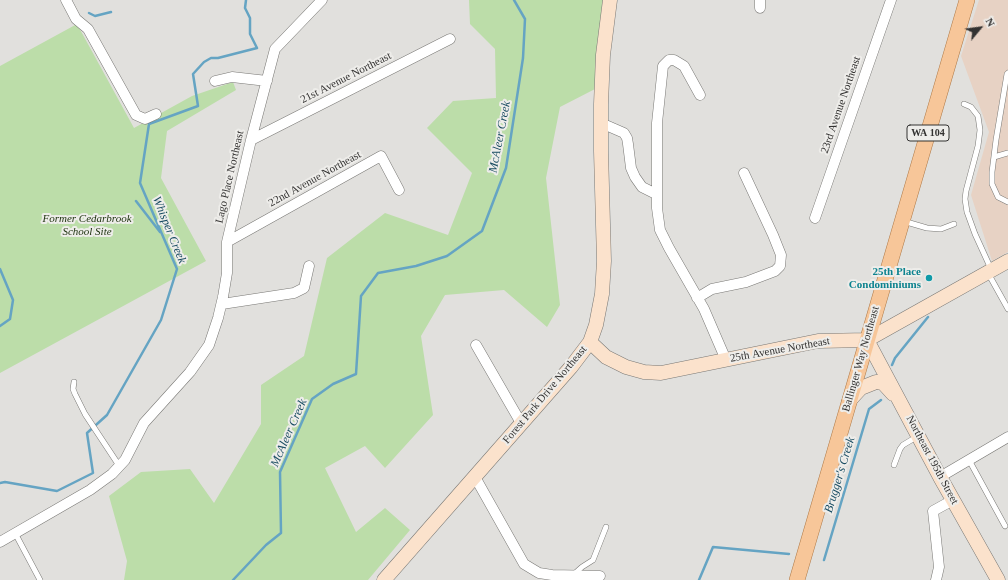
<!DOCTYPE html>
<html>
<head>
<meta charset="utf-8">
<style>
	body { margin:0 }
	#map { position:relative; width:1008px; height:580px; overflow:hidden; background:#e1e0dd; font-family:"Times New Roman",serif }
	canvas { display:block }
	.north { position:absolute; left:960px; top:8px; width:40px; height:40px; -webkit-text-stroke:3px #eeedea; paint-order:stroke; rotate:61deg; font-size:11px; font-weight:700; line-height:16px; text-align:center; color:#333231 }
	.north::after { content:''; display:block; margin:auto; width:14px; height:18px; background:#333231; clip-path:polygon(50% 0,100% 100%,50% 72%,0 100%) }
</style>
</head>
<body>
<div id="map">
<canvas width="1008" height="580"></canvas>
<div class="north">N</div>
</div>
<script>
const c = document.querySelector('canvas').getContext('2d');
c.lineJoin = 'round';
function fillPath(path, color) { c.fillStyle = color; c.fill(path, 'evenodd'); }
const poly = rows => new Path2D(rows.map(r => 'M' + r).join(''));
function trace(path, color, width, dash) { c.strokeStyle = color; c.lineWidth = width; c.lineCap = dash ? 'butt' : 'round'; c.setLineDash(dash || []); c.stroke(path); }
function write(font, color, halo, rows, align = 'center') {
  c.font = font + ' "Times New Roman",serif'; c.lineWidth = 4; c.setLineDash([]); c.textBaseline = 'middle'; c.strokeStyle = halo; c.fillStyle = color; for (const [text, x, y, turn = 0] of rows) {
    c.save(); c.translate(x, y); c.rotate((+turn || 0) * Math.PI / 180); c.textAlign = isNaN(turn) ? turn : align; if (halo) c.strokeText(text, 0, 0); c.fillText(text, 0, 0); c.restore();
  }
}
fillPath(poly([
	[979,0,1008,0,1008,252,992,261,971,195,989,132,961,56]
]), '#e7d2c4');
fillPath(poly([
	[469,0,608,0,595,89,560,107,546,178,560,305,547,327,504,290,445,295,421,336,433,415,385,468,365,446,325,468,356,532,385,508,410,530,368,580,124,580,127,561,109,496,141,472,190,469,214,503,261,424,261,385,304,356,327,258,385,213,448,235,472,173,427,128,453,101,496,98,495,49,470,24],
	[77,24,134,128,192,96,233,82,236,90,167,131,161,178,206,261,0,373,0,66]
]), '#bcdda9');
trace(poly([
	[89,13,95,16,111,12],
	[136,201,160,232],
	[0,269,13,300,10,319,0,326],
	[892,365,895,358,928,317],
	[0,483,5,482,57,491,93,473,87,433,107,415,161,320,177,269,140,183,149,124,198,106,193,74,204,62,211,58,218,58,257,48,250,34,250,18,245,8,246,0],
	[824,560,869,409,881,400],
	[233,580,266,545,281,533,280,472,312,399,333,384,356,374,361,296,378,273,416,266,447,256,482,231,506,168,523,58,525,19,514,0],
	[699,580,713,547,789,554]
]), '#65a4c3', 2.5);
const lane = poly([
	[1008,73,1007,74,996,140,992,172,992,184,998,197,1008,202],
	[964,104,971,107,978,116,980,130,978,146,966,191,965,199,967,212,975,234,991,269],
	[994,157,1008,153],
	[903,221,927,228,941,229,954,224],
	[988,273,1008,309],
	[74,382,73,389,75,394,85,414,120,467],
	[969,460,1005,526],
	[894,465,900,449,903,445,918,436],
	[15,533,40,580],
	[573,575,582,567,593,560,606,527]
]);
const street = poly([
	[66,0,76,19,88,29,136,115,145,119,156,114],
	[760,0,760,8],
	[215,81,232,77,267,81],
	[700,95,684,66,674,60,669,60,663,66,657,123,657,208,660,230,669,248,704,309,726,360],
	[601,123,624,133,627,138,628,144,631,168,635,177,642,187,656,194],
	[251,140,450,39],
	[815,218,891,0],
	[227,242,381,156,399,190],
	[697,298,712,289,746,282,775,271,780,266,781,255,773,235,744,173],
	[222,304,294,293,304,288,309,266],
	[476,345,521,423],
	[475,477,524,564,539,573,552,575,600,576],
	[940,477,1008,437],
	[0,542,90,490,112,474,125,460,144,423,190,372,209,345,218,318,223,297,227,273,227,242,251,140,275,49,322,0],
	[936,580,939,567,933,511,953,500]
]);
const secondary = poly([
	[867,340,940,477,998,580],
	[590,342,606,357,626,367,644,372,661,373,818,341,867,340,1008,261],
	[849,401,861,388,876,382,883,383,893,394],
	[384,580,571,367,590,342,596,325,602,294,604,261,601,151,601,104,603,55,610,0]
]);
const primary = poly([
	[797,580,967,0]
]);
trace(lane, '#797875', 6);
trace(street, '#797875', 11);
trace(secondary, '#797875', 15);
trace(primary, '#af7a48', 16);
trace(lane, '#fff', 5);
trace(street, '#fff', 10);
trace(secondary, '#fbe2cc', 14);
trace(primary, '#f7c699', 15);
for (const [x, y, r, color] of [
	[929,278,4,"#0f9aa8"]
]) { const dot = new Path2D(); dot.arc(x, y, r, 0, 2 * Math.PI); c.fillStyle = color; c.fill(dot); trace(dot, '#eeedea', 1.5); }
for (const [x, y, w] of [
	[928,133,42]
]) { const box = new Path2D(); box.roundRect(x - w / 2, y - 8, w, 16, 3); c.fillStyle = '#eeedea'; c.fill(box); trace(box, '#333231', 1); }
write('bold 10px', '#333231', null, [
	["WA 104",928,133]
]);
write('11px', '#333231', '#eeedea', [
	["21st Avenue Northeast",346,78,-27],
	["23rd Avenue Northeast",841,105,-71],
	["Lago Place Northeast",230,177,-77],
	["22nd Avenue Northeast",315,179,-29],
	["25th Avenue Northeast",780,350,-10],
	["Ballinger Way Northeast",861,359,-74],
	["Forest Park Drive Northeast",545,395,-50],
	["Northeast 195th Street",932,460,62]
]);
write('italic 11px', '#1b300c', '#eeedea', [
	["Former Cedarbrook",87,219],
	["School Site",87,232]
]);
write('bold 11px', '#0d838f', '#eeedea', [
	["25th Place",921,272],
	["Condominiums",921,285]
], 'right');
write('italic 12px', '#194c62', '#eeedea', [
	["McAleer Creek",500,137,-79],
	["Whisper Creek",169,230,68],
	["McAleer Creek",289,433,-66],
	["Brugger's Creek",840,475,-73]
]);
</script>
</body>
</html>
